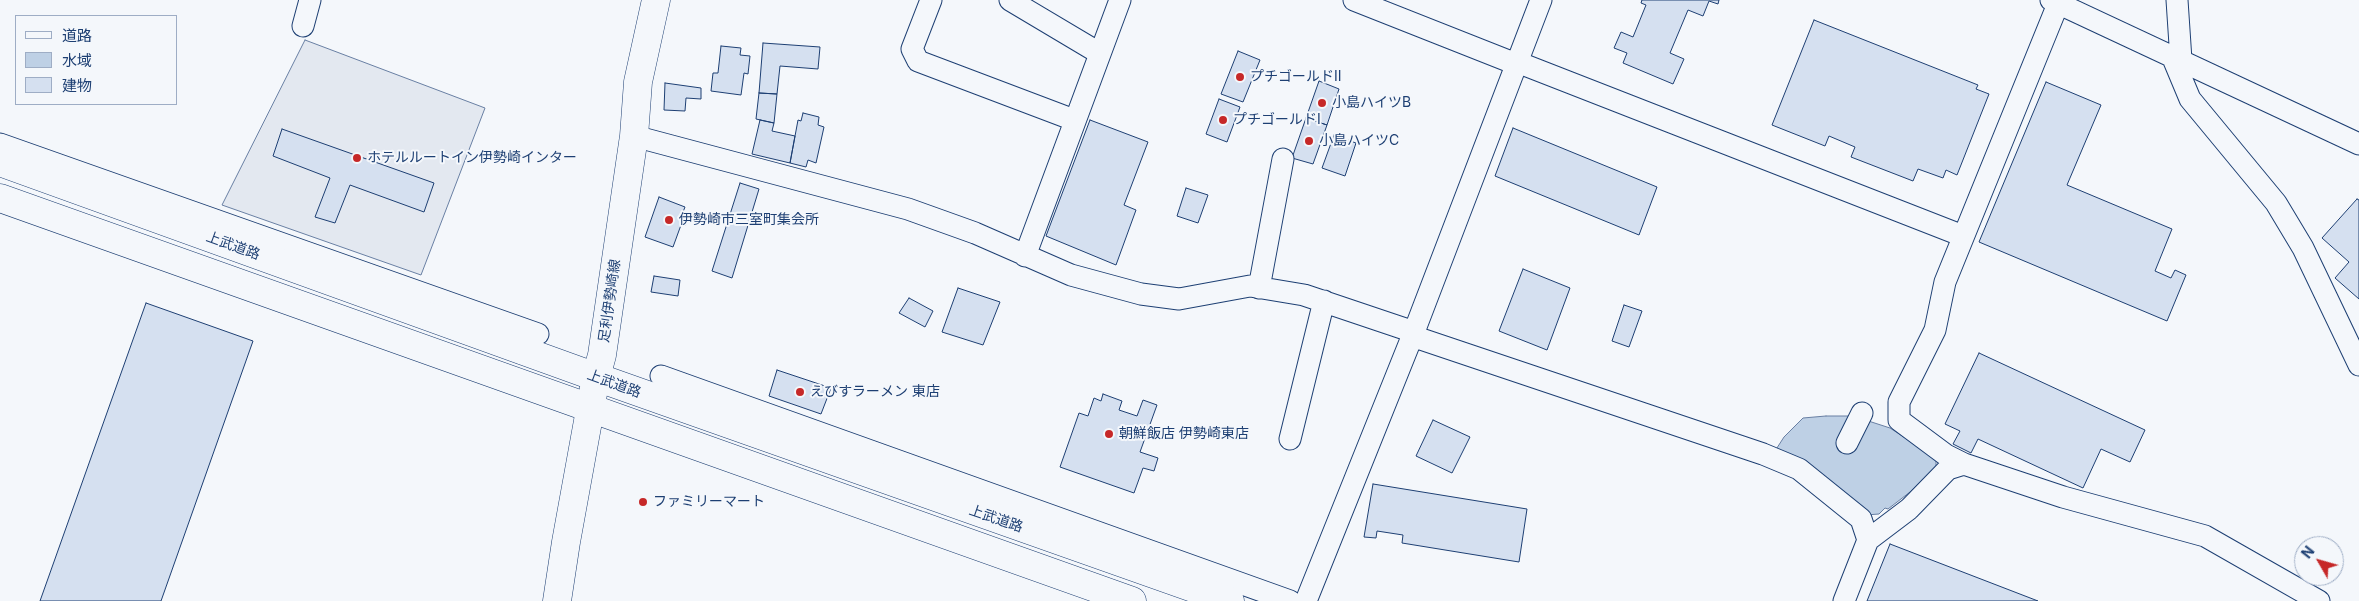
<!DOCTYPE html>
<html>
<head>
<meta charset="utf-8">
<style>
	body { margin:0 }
	#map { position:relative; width:2359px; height:601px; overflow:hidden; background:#f4f7fb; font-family:Inter,"Noto Sans JP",sans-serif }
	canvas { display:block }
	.legend { position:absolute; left:15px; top:15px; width:162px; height:90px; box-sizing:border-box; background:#f4f7fb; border:1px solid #9eadc5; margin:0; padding:6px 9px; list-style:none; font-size:15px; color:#1d3f73 }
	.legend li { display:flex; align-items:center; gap:10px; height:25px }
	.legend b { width:25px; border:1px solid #9eadc5 }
	.north { position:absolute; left:2294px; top:536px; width:50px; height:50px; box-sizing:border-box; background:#f4f7fb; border:1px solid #9eadc5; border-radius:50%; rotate:308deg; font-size:14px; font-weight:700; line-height:20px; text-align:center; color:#1d3f73 }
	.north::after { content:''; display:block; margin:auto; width:18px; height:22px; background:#c62828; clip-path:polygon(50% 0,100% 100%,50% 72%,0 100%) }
</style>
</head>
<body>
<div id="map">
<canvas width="2359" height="601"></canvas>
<ul class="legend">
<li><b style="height:6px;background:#f4f7fb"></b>道路</li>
<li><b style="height:14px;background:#bed0e5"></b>水域</li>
<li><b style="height:14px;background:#d5e0f0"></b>建物</li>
</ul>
<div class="north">N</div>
</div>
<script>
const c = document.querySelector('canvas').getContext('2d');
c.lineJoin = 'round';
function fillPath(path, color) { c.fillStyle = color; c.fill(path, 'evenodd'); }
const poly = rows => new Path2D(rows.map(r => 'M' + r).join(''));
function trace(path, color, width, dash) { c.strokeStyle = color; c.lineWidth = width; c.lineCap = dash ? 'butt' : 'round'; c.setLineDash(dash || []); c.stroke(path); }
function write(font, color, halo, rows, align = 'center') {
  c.font = font + ' Inter,"Noto Sans JP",sans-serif'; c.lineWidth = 4; c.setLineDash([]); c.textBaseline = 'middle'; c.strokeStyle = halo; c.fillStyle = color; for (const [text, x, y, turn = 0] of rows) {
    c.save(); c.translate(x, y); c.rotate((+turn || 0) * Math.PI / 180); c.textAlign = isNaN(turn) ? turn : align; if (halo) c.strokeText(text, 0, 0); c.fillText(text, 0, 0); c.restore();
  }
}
const parking = poly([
	[305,40,485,108,421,275,222,205,305,40]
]);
fillPath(parking, '#e3e8f0');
trace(parking, '#687fa3', 1);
const water = poly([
	[1826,416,1853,416,1890,428,1936,458,1936,466,1910,492,1888,509,1885,508,1879,514,1866,515,1775,451,1784,437,1803,418,1826,416]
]);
fillPath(water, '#bed0e5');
trace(water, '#687fa3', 1);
const building = poly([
	[1642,0,1719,0,1718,4,1709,1,1703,16,1688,10,1670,53,1684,59,1673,84,1623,63,1627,53,1614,48,1621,32,1633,37,1646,5,1641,3,1642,0],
	[1814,20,1978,85,1976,89,1989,94,1957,175,1946,170,1943,178,1918,169,1913,181,1851,157,1855,147,1829,136,1825,146,1772,125,1814,20],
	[763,43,820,47,818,69,780,66,777,94,759,93,763,43],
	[721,46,741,48,740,55,750,56,748,74,744,73,741,95,711,91,713,73,718,73,721,46],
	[1238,51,1260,60,1243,102,1221,94,1238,51],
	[1319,81,1339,89,1327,125,1306,118,1319,81],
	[2046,82,2101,105,2067,185,2172,229,2155,271,2171,278,2175,270,2186,275,2167,321,1979,242,2046,82],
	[665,83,701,88,701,99,686,98,685,111,664,110,665,83],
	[759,93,777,94,774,123,756,119,759,93],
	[1219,99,1240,107,1227,142,1206,134,1219,99],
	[803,113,819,117,818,125,824,127,816,163,808,160,806,167,790,163,798,120,801,121,803,113],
	[1306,118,1327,125,1313,164,1292,158,1306,118],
	[760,120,774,123,772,131,795,136,790,163,752,154,760,120],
	[1090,120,1148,142,1124,205,1136,210,1116,265,1046,236,1090,120],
	[1513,128,1657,187,1639,235,1495,176,1513,128],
	[282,129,434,183,424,212,350,185,335,223,315,217,330,178,273,156,282,129],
	[1334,135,1356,143,1345,176,1322,168,1334,135],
	[740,183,759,189,732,278,712,271,740,183],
	[1186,188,1208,195,1198,223,1177,216,1186,188],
	[659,197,685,207,683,212,690,214,686,225,681,225,673,247,645,237,659,197],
	[2357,199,2359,200,2359,299,2335,278,2349,262,2322,238,2357,199],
	[1523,269,1570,288,1547,350,1499,331,1523,269],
	[654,276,680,280,678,296,651,292,654,276],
	[958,288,1000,302,983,345,942,332,958,288],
	[909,298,933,311,925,327,899,313,909,298],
	[146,303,253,341,161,601,40,601,146,303],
	[1624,305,1642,311,1629,347,1612,341,1624,305],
	[1979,353,2145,430,2130,462,2101,449,2083,488,1978,439,1971,453,1953,444,1960,431,1945,424,1979,353],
	[777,370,831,388,821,414,769,396,777,370],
	[1103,394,1122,401,1119,410,1137,416,1143,400,1157,405,1140,452,1158,458,1154,471,1143,468,1134,493,1060,467,1079,413,1088,416,1094,398,1101,401,1103,394],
	[1433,420,1470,437,1452,473,1416,456,1433,420],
	[1373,484,1527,509,1519,562,1402,543,1403,535,1377,531,1376,538,1364,537,1373,484],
	[1890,544,2038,601,1867,601,1890,544]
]);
fillPath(building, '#d5e0f0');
trace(building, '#1d3f73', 1);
const minor = poly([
	[931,0,912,49,918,61,1074,120],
	[1010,0,1099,53],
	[1354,0,1516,64],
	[2051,0,2359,144],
	[2177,0,2181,60],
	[2058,4,1945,282,1935,330,1899,402,1899,420,1946,455,1964,464,2063,497,2205,536,2319,601],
	[303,26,310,0],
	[2172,56,2190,99,2276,203,2303,248,2359,365],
	[1517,62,1963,236],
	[634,136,908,209,975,233,1071,275,1141,294,1179,299,1250,286,1304,295,1414,332],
	[0,144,538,334],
	[1025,256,1120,0],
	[1259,288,1283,159],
	[1412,336,1763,454,1799,469,1861,519,1868,540],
	[661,376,1290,601],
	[1290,439,1324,301],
	[1847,443,1862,413],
	[1306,601,1414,332,1541,0],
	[1844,601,1868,540,1909,509,1948,469,1964,464]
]);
const major = poly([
	[557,601,566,542,596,377,602,355,634,136,638,82,656,0]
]);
const highway = poly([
	[0,162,596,377,1230,601],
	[0,198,1132,601]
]);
trace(minor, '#1d3f73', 23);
trace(major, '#1d3f73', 29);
trace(highway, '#1d3f73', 29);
trace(minor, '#f4f7fb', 21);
trace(major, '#f4f7fb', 28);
trace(highway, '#f4f7fb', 28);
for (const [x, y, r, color] of [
	[1240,77,5,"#c62828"],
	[1322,103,5,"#c62828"],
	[1223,120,5,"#c62828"],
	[1309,141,5,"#c62828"],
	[357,158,5,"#c62828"],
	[669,220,5,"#c62828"],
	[800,392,5,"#c62828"],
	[1109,434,5,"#c62828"],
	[643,502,5,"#c62828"]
]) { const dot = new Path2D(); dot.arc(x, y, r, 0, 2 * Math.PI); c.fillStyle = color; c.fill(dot); trace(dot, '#f4f7fb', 2); }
write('14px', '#1d3f73', '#f4f7fb', [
	["プチゴールドⅡ",1250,77],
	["小島ハイツB",1332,103],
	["プチゴールドⅠ",1233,120],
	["小島ハイツC",1319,141],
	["ホテルルートイン伊勢崎インター",367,158],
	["伊勢崎市三室町集会所",679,220],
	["えびすラーメン 東店",810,392],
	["朝鮮飯店 伊勢崎東店",1119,434],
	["ファミリーマート",653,502]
], 'left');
write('14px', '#1d3f73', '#f4f7fb', [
	["上武道路",233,246,20],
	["足利伊勢崎線",610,301,-82],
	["上武道路",614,384,20],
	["上武道路",996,519,19]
]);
</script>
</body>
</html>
